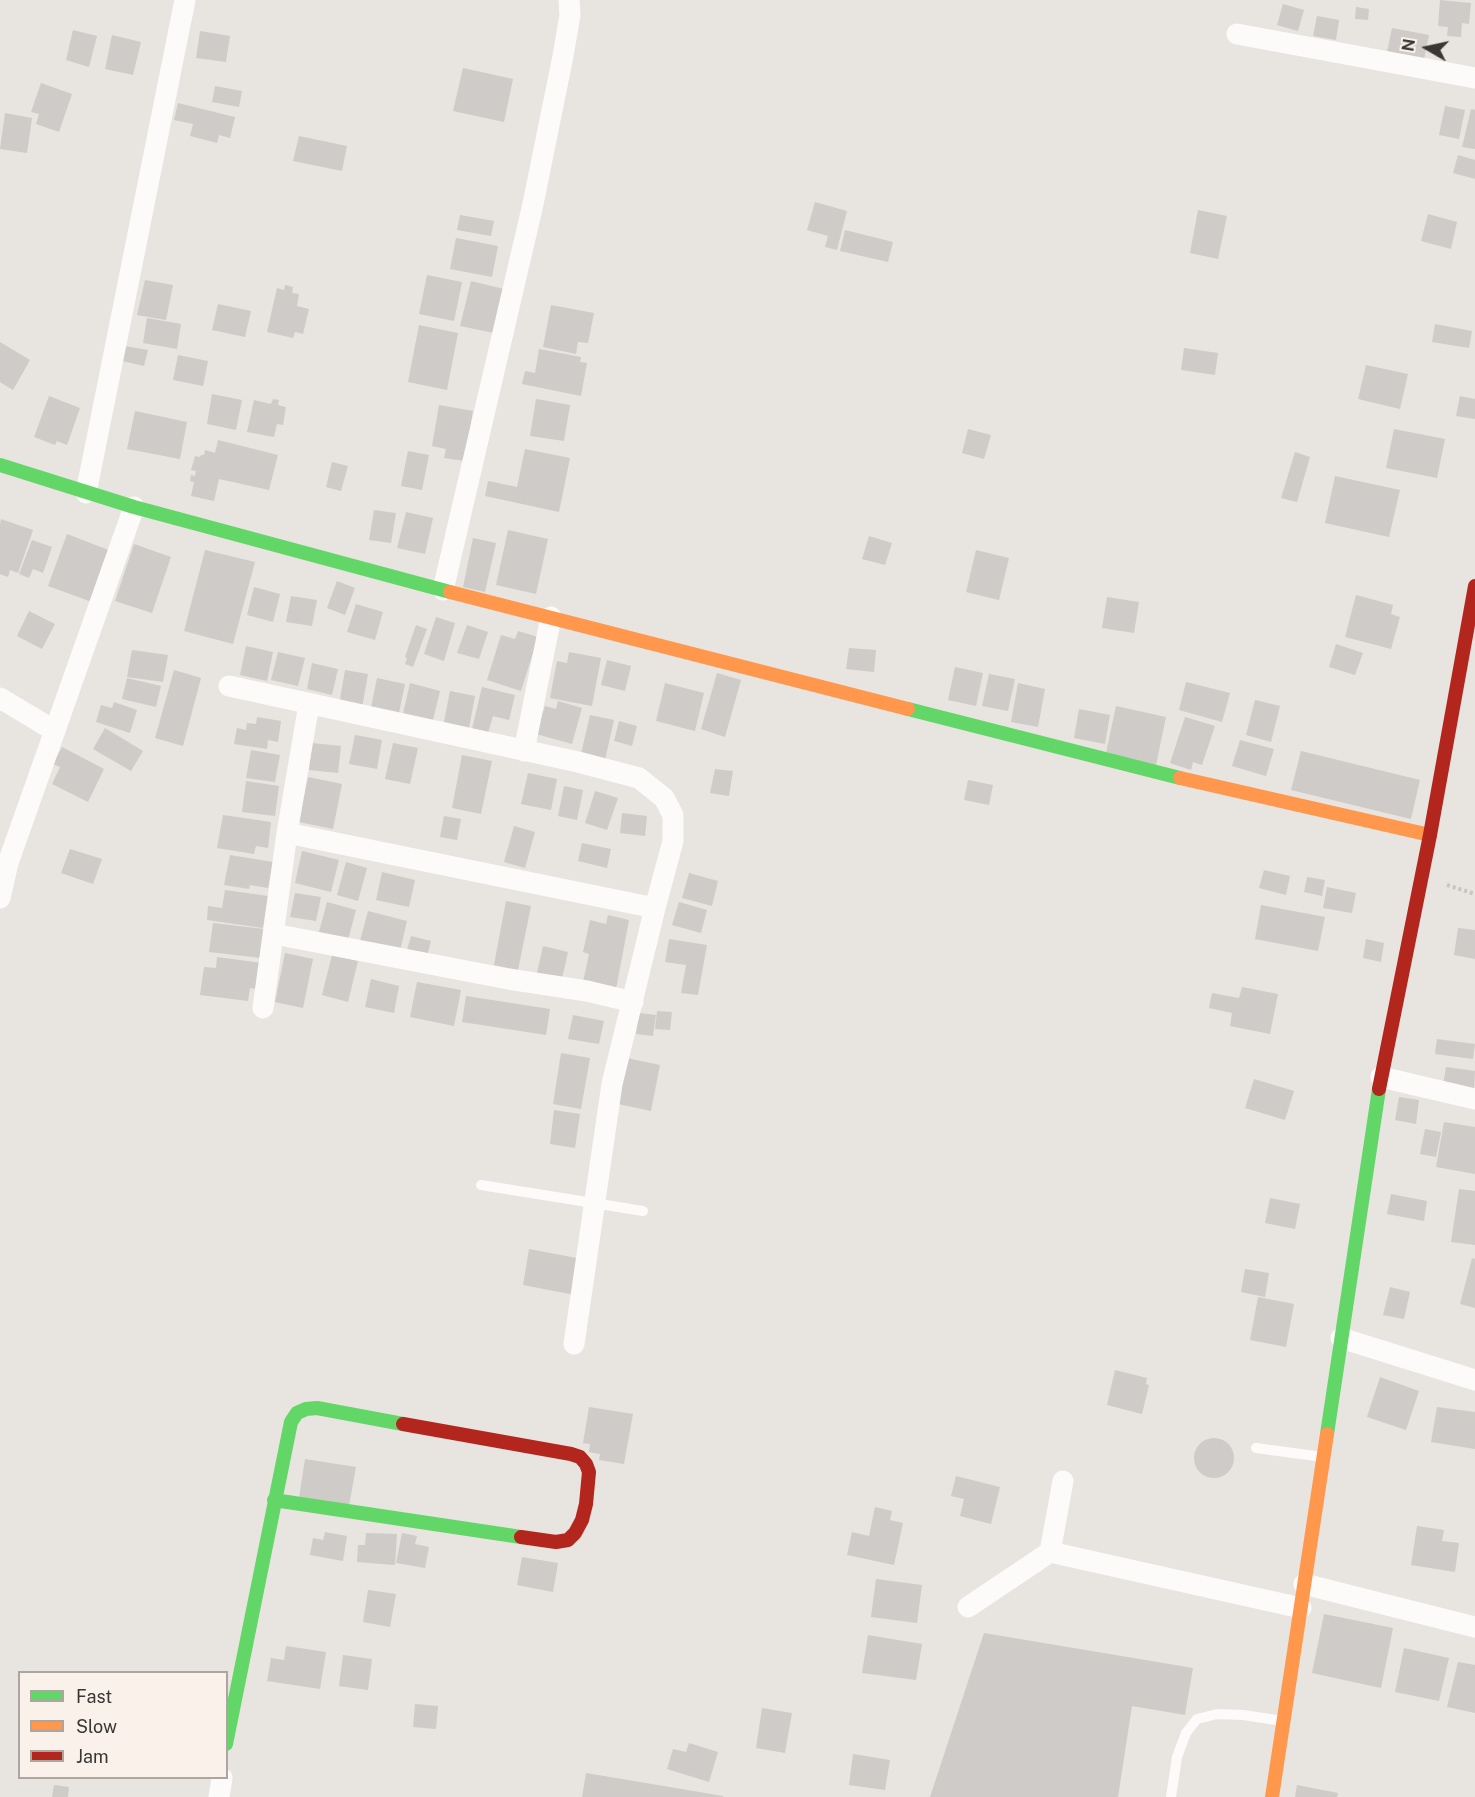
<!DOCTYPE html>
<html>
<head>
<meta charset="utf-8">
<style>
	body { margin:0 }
	#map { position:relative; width:1475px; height:1797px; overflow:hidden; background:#e8e4e0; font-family:"Public Sans",sans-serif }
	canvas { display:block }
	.legend { position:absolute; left:18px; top:1671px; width:210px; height:108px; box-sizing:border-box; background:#f9f1ea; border:2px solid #aca6a1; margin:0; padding:8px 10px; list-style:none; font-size:18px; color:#393633 }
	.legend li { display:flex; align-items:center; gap:12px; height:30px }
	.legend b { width:30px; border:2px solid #aca6a1 }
	.north { position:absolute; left:1397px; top:18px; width:60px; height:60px; -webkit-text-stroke:4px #f9f1ea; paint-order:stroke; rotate:279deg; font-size:16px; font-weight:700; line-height:24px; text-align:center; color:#393633 }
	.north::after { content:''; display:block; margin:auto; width:21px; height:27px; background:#393633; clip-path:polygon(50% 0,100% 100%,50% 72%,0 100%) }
</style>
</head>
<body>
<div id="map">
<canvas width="1475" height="1797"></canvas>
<ul class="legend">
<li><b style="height:8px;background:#63d668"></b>Fast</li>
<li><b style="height:8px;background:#ff974d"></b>Slow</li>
<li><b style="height:8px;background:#b3261e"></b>Jam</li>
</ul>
<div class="north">N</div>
</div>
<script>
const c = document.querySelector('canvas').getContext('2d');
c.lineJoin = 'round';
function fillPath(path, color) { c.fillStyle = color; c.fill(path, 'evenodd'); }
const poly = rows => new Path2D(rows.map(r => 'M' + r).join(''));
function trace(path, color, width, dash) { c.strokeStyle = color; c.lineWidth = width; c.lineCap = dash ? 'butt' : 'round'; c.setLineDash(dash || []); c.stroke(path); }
fillPath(poly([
	[1440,0,1471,3,1469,24,1462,23,1461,37,1447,36,1448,27,1438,26],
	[1283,4,1304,10,1298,31,1277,25],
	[1356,7,1369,9,1368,20,1355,19],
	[1317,16,1339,20,1336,40,1313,36],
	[1392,28,1429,35,1423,64,1386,57],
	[73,30,97,36,89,67,66,60],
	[200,31,230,36,226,62,196,58],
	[112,35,141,42,133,75,105,69],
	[463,68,513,79,504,122,453,111],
	[41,83,72,94,59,132,36,124,39,114,31,112],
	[215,86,242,91,239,107,212,102],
	[178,103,235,117,230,138,219,135,217,143,190,136,193,124,174,120],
	[1445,106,1465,110,1459,139,1439,135],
	[1471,109,1475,110,1475,149,1462,147],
	[5,113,32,118,27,153,0,149],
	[299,136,347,146,342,171,293,161],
	[1458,155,1475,160,1475,179,1453,173],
	[815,202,847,211,837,250,825,247,828,236,807,230],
	[1198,210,1227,216,1218,259,1190,253],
	[1428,214,1457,222,1451,249,1421,241],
	[460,215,494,221,491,236,457,230],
	[845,230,893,242,888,262,840,251],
	[456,238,498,246,492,277,450,269],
	[427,275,462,282,454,321,419,314],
	[145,280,173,285,166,320,137,315],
	[471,281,504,289,494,333,460,326],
	[285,285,293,287,292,293,299,294,297,306,309,309,303,334,295,332,293,338,267,332,277,288,284,290],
	[218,304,251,311,245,337,212,330],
	[551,305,594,313,588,343,578,342,576,354,543,347],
	[147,318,181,324,177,349,143,343],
	[1435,324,1472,331,1469,348,1432,342],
	[419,325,458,333,447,390,408,382],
	[0,342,30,360,13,390,0,382],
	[125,346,148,350,144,366,122,361],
	[1184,348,1218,353,1215,375,1181,370],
	[539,349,581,357,580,362,587,363,581,396,522,384,525,371,535,373],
	[178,355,208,361,203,386,173,380],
	[1366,365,1408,374,1400,409,1358,399],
	[212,394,242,400,236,430,207,424],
	[49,396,80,408,67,445,57,441,55,445,34,437],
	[1460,396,1475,399,1475,419,1456,416],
	[273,399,279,400,278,405,286,407,283,425,277,424,274,437,247,432,254,400,271,404],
	[536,399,570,405,564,441,530,436],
	[439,405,473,411,465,461,444,458,446,449,432,446],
	[135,411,187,422,180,459,127,449],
	[968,429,991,435,984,459,962,453],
	[1394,429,1445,439,1437,478,1386,468],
	[218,440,278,455,269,490,219,479,214,501,191,496,194,482,190,481,191,475,195,476,196,471,191,470,195,456,200,457,201,455,204,455,205,450,215,453],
	[525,449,570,458,559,512,485,496,488,481,517,487],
	[408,451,429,455,422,490,401,486],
	[1295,452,1310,457,1297,502,1281,498],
	[332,462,348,466,341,491,326,487],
	[1335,476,1400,490,1389,537,1325,523],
	[374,510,396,513,391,543,369,540],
	[406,512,433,518,425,554,397,548],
	[1,519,33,530,18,573,10,570,8,577,0,574,0,524],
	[508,530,548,539,536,594,496,585],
	[67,534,111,551,92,602,48,586],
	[869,536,892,543,885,565,862,559],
	[473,538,496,543,485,592,463,587],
	[32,540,52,547,43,573,33,569,29,578,19,574],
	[134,544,171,557,152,613,115,601],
	[205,550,255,562,233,644,184,631],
	[976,550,1009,558,999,600,966,592],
	[337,581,355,588,345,615,327,608],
	[254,587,280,594,273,622,247,615],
	[1356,595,1393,605,1391,614,1400,617,1391,649,1345,637],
	[291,596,317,600,312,626,286,622],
	[1107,597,1139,602,1134,633,1102,628],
	[356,604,383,612,375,640,347,632],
	[29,611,55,624,42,649,17,636],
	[436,617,455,623,444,661,424,654],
	[416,625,427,629,413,667,405,664,407,658,405,657],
	[467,625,488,632,479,659,457,653],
	[518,631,538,637,521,691,487,680,501,635,515,639],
	[1336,644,1363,653,1355,675,1329,667],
	[246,646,273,652,267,681,240,675],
	[849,648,876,650,874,672,846,669],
	[132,650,168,655,163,682,127,677],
	[278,652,305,658,298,686,271,680],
	[569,652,601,658,592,706,550,698,557,661,567,663],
	[607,660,631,666,625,691,601,685],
	[312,663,338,669,332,695,307,689],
	[955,667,983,673,976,706,948,700],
	[174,670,201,678,183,746,155,738],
	[345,670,368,674,362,708,339,705],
	[717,673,741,680,725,737,701,729],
	[989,674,1015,679,1008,711,982,706],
	[127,678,161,686,156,707,122,699],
	[377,678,405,684,399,713,371,707],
	[1186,682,1230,693,1222,722,1179,710],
	[410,683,440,691,433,720,402,718],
	[665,683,704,693,695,731,656,721],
	[1018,683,1045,689,1038,727,1011,722],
	[482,687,515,695,509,720,493,716,488,733,472,729],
	[450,691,475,696,469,728,444,722],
	[1255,700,1280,706,1271,742,1246,735],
	[558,701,582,708,572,744,536,734,545,706,556,709],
	[114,702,137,710,130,733,96,722,101,705,112,708],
	[1116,706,1166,717,1156,765,1106,753],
	[1079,709,1110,715,1105,744,1074,738],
	[590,715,614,720,605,760,581,754],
	[257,717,281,721,278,742,268,740,267,749,234,744,237,728,246,730,247,723,256,724],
	[1185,717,1215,726,1202,765,1193,762,1191,770,1170,763],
	[619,721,637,726,632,746,614,741],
	[105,728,143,751,131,771,93,749],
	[355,735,382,740,377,769,349,764],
	[1240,740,1274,749,1266,776,1232,766],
	[312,743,341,746,338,773,309,770],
	[393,743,418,748,410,784,385,779],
	[62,747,104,769,88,802,52,784,60,767,53,764],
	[251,750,280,755,275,782,246,778],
	[1301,751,1420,780,1411,819,1291,790],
	[462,755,492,761,481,814,452,808],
	[715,769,733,771,729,796,710,793],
	[528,773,557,779,551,810,521,804],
	[308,777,342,784,333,829,299,822],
	[968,780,993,785,989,805,964,800],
	[246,781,279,786,275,816,242,812],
	[564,786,583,790,577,820,558,816],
	[595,791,618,798,607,830,585,823],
	[622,813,647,816,645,836,620,833],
	[223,815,271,822,268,848,256,846,254,854,217,848],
	[444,816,461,819,457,840,440,837],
	[514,826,535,832,525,868,504,862],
	[582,843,611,849,607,868,578,861],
	[70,849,102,859,93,884,61,873],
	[302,851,339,860,331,892,295,883],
	[230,855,273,862,268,888,250,885,249,889,224,885],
	[346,862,367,868,358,901,337,895],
	[1264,870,1290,876,1286,895,1259,888],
	[382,872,415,880,409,907,376,900],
	[689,873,718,881,712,906,682,898],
	[1307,877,1325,880,1322,896,1304,892],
	[1327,887,1356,893,1352,913,1323,908],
	[225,890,268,896,263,928,207,920,208,906,222,908],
	[295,893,321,897,316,921,290,917],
	[506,901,531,906,518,970,494,965],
	[327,902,356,910,348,940,319,932],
	[679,902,707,910,701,933,672,925],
	[1261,905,1325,917,1318,951,1255,939],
	[368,911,407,921,400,951,360,941],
	[608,915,629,920,616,989,583,982,589,954,583,952,590,920,606,924],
	[213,923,264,929,261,958,209,952],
	[1458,928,1475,930,1475,959,1454,955],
	[411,936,431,941,426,960,406,954],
	[669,939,707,945,698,995,681,993,686,965,665,962],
	[1366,939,1384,943,1381,962,1363,958],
	[543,946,568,952,561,983,536,977],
	[285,953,313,959,303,1008,275,1002],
	[332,955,358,961,348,1002,322,995],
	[217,957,262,963,258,989,250,988,248,1001,200,995,204,967,216,968],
	[371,979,399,986,394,1013,365,1007],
	[417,982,461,990,454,1026,410,1017],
	[1242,987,1278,994,1270,1034,1230,1026,1232,1013,1209,1008,1212,993,1239,998],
	[466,996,550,1009,546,1035,462,1022],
	[657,1011,672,1012,670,1030,655,1029],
	[639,1013,656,1015,653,1036,636,1034],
	[573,1015,604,1021,599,1044,568,1039],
	[1437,1039,1475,1044,1473,1059,1435,1054],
	[561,1053,590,1058,581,1109,553,1104],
	[627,1058,660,1065,651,1111,618,1104],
	[1446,1067,1475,1071,1474,1090,1443,1085],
	[1254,1079,1294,1091,1285,1120,1245,1108],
	[1399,1097,1419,1100,1416,1124,1395,1120],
	[554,1110,580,1114,575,1148,550,1144],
	[1444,1122,1475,1127,1475,1174,1436,1167],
	[1425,1129,1441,1132,1436,1157,1420,1154],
	[1459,1189,1475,1191,1475,1245,1451,1242],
	[1391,1194,1427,1201,1424,1221,1387,1214],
	[1270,1198,1300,1204,1295,1229,1265,1223],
	[529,1249,582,1259,575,1295,523,1285],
	[1472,1258,1475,1259,1475,1308,1460,1304],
	[1245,1269,1269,1273,1265,1297,1241,1292],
	[1390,1287,1410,1292,1404,1319,1383,1315],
	[1258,1297,1294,1304,1286,1347,1250,1340],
	[1115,1370,1147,1378,1146,1384,1149,1385,1142,1414,1107,1405],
	[1380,1377,1419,1391,1406,1430,1367,1417],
	[589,1407,633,1414,624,1464,599,1460,600,1454,589,1452,590,1444,583,1443],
	[1437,1407,1475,1412,1475,1449,1431,1442],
	'1194 1458a20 20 0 1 1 40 0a20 20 0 1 1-40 0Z',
	[305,1459,356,1467,349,1506,299,1498],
	[956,1476,1000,1487,991,1524,960,1516,964,1499,951,1496],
	[875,1507,892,1511,890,1520,903,1523,894,1565,847,1555,852,1532,869,1536],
	[1417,1526,1444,1530,1442,1541,1459,1543,1455,1572,1411,1565],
	[325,1532,347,1536,343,1561,310,1555,313,1538,323,1540],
	[366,1533,397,1534,395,1565,357,1562,358,1545,365,1545],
	[402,1533,417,1536,415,1544,429,1547,425,1568,396,1563],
	[522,1557,558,1563,553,1592,517,1585],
	[876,1579,922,1585,917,1623,871,1617],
	[368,1590,396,1594,390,1627,363,1622],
	[1324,1614,1393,1628,1381,1688,1312,1673],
	[984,1633,1193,1668,1185,1715,1132,1706,1118,1797,930,1797],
	[868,1635,922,1644,916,1680,862,1673],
	[286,1646,326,1652,320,1689,267,1681,271,1658,284,1660],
	[1404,1648,1449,1658,1439,1701,1395,1692],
	[343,1655,372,1659,368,1690,339,1686],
	[1458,1662,1475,1665,1475,1713,1447,1707],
	[415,1704,438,1706,436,1729,413,1727],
	[762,1708,792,1713,785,1753,756,1748],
	[689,1743,718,1752,709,1782,667,1769,673,1749,686,1752],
	[853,1754,890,1760,885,1790,849,1785],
	[586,1773,723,1796,723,1797,582,1797],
	[54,1785,69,1787,68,1797,52,1797],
	[1297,1785,1338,1793,1337,1797,1295,1797]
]), '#cecbc8');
trace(poly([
	[1447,885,1475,894]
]), '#c7c5c3', 4, [3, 3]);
trace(poly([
	[481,1185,643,1211],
	[1256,1448,1323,1457],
	[1171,1797,1177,1757,1186,1733,1197,1719,1217,1714,1243,1715,1283,1721]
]), '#fcfbfa', 10);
trace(poly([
	[1237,34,1475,78],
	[86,493,185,0],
	[443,590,533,204,563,56,570,15,569,0],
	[229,686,578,762,639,778,664,798,673,815,673,841,655,908,612,1084,574,1344],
	[0,698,55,731],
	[524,751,551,617],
	[287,833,655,908],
	[0,898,8,863,134,507],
	[274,934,508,979,587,991,633,1002],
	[263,1008,287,833,309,704],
	[1381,1077,1475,1099],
	[1341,1338,1475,1380],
	[1050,1552,1063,1481],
	[1304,1584,1475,1627],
	[968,1607,1050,1552,1301,1608],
	[219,1797,222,1778]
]), '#fcfbfa', 21);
trace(poly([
	[0,465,134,507,450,592],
	[908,709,1180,778],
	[1327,1434,1379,1089],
	[274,1500,521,1537],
	[226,1744,291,1422,297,1413,306,1409,317,1408,403,1424]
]), '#63d668', 14);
trace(poly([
	[450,592,908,709],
	[1180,778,1430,835],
	[1272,1797,1327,1434]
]), '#ff974d', 14);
trace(poly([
	[1379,1089,1430,835,1475,586],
	[403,1424,571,1454,580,1457,586,1464,589,1472,586,1504,582,1520,575,1533,568,1540,556,1542,521,1537]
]), '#b3261e', 14);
</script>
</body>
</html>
